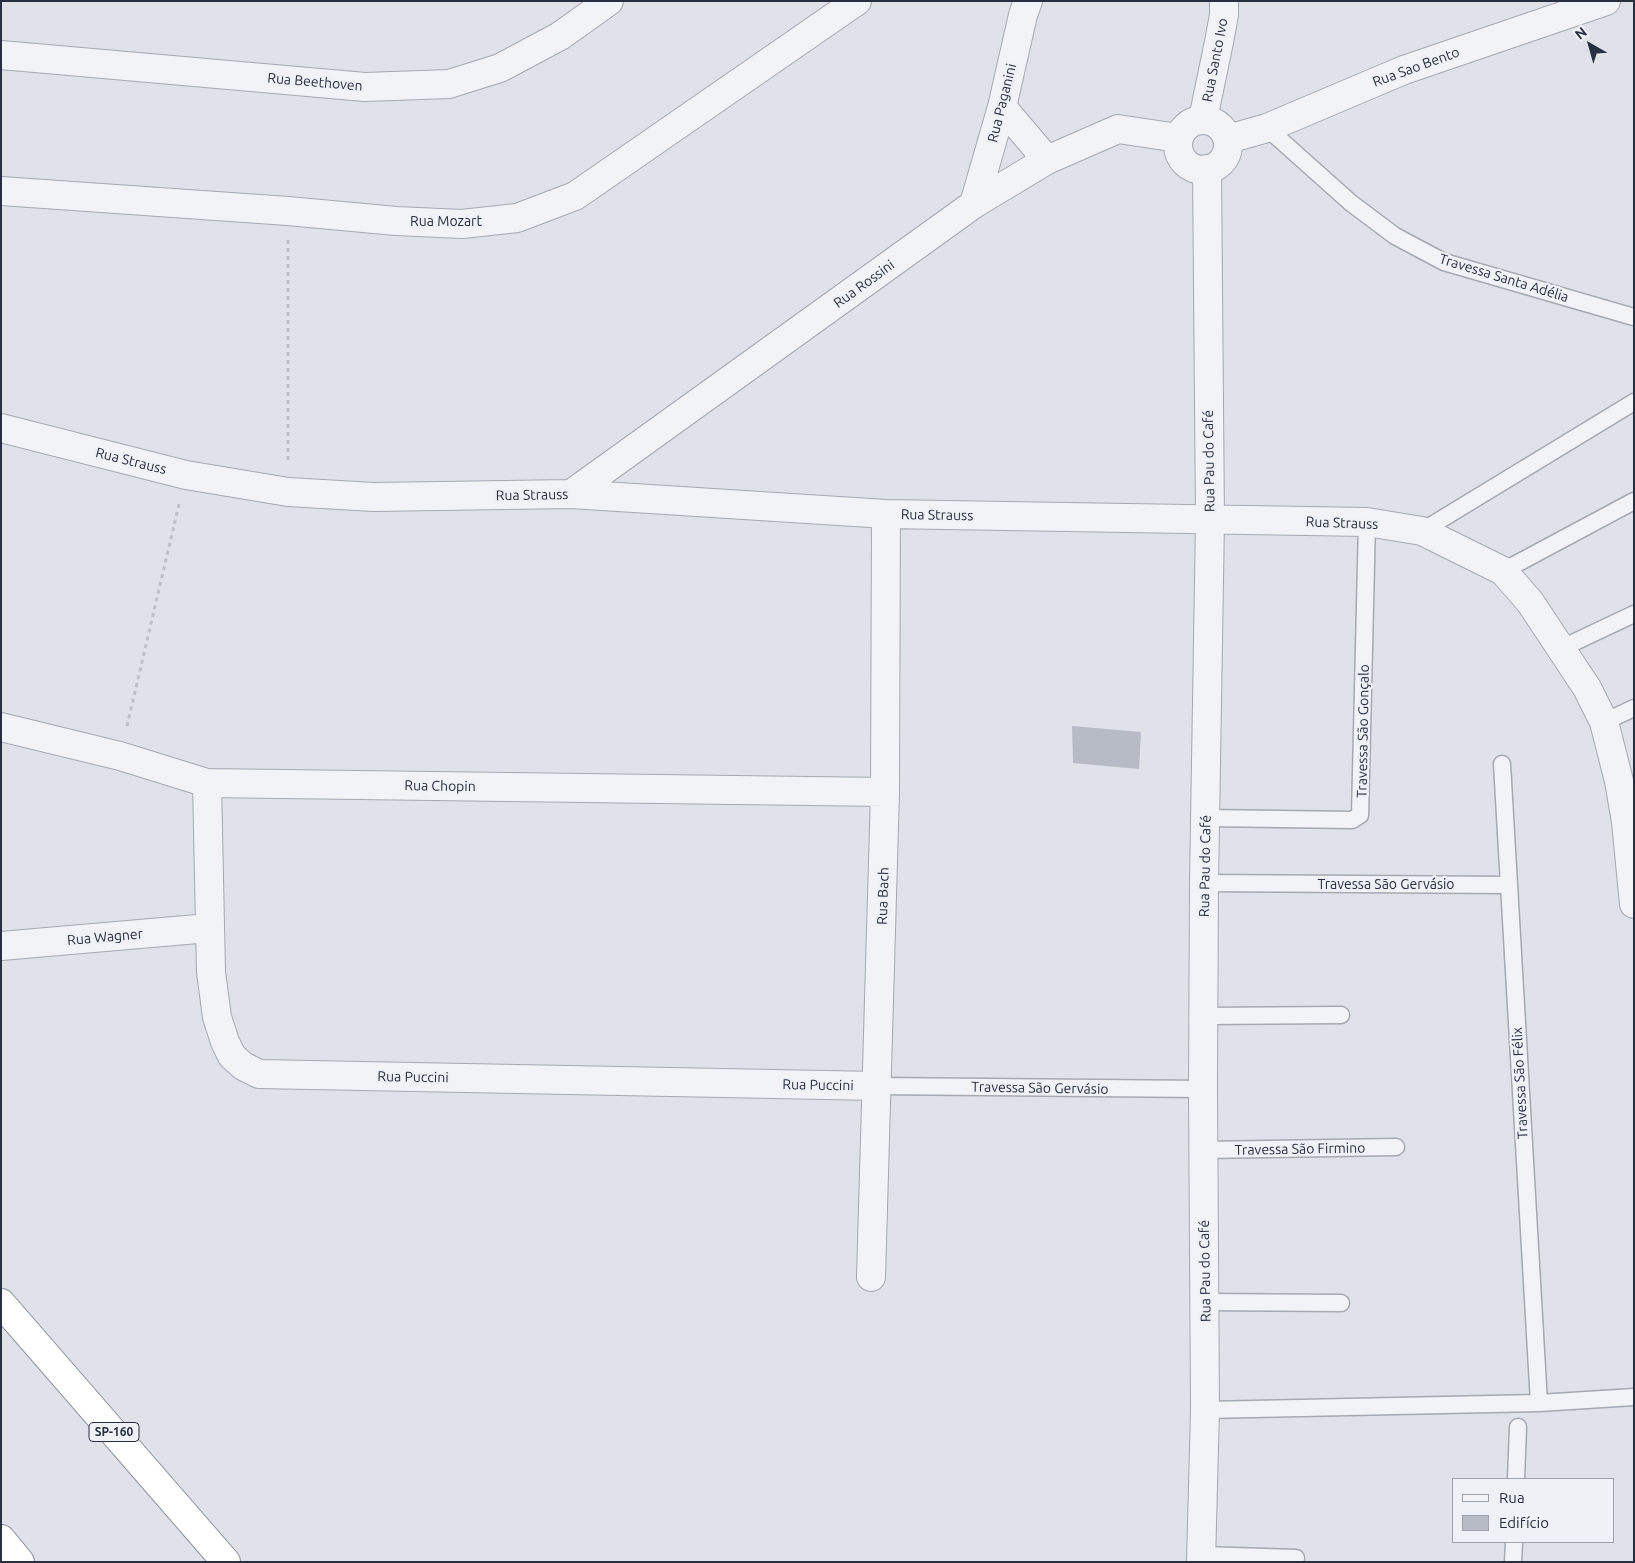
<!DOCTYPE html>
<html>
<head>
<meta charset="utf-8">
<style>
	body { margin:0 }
	#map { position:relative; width:1635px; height:1563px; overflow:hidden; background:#dfe2e8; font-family:Ubuntu,sans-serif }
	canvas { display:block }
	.frame { position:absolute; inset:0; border:2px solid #282f40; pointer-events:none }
	.legend { position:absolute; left:1452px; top:1478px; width:162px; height:65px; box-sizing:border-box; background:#eef1f6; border:1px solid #9fa3ad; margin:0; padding:6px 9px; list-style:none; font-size:15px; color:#282f40 }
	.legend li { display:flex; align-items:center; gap:10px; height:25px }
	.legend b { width:25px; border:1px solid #9fa3ad }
	.north { position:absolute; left:1565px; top:20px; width:50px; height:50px; -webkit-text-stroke:4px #eef1f6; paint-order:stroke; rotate:322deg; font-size:14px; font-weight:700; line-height:20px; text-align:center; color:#282f40 }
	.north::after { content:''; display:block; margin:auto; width:18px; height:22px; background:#282f40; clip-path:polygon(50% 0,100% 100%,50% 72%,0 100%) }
</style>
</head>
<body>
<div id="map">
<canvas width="1635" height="1563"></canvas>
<div class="frame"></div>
<ul class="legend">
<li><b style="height:6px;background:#f2f3f7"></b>Rua</li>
<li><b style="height:14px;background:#b6bbc5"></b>Edifício</li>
</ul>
<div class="north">N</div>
</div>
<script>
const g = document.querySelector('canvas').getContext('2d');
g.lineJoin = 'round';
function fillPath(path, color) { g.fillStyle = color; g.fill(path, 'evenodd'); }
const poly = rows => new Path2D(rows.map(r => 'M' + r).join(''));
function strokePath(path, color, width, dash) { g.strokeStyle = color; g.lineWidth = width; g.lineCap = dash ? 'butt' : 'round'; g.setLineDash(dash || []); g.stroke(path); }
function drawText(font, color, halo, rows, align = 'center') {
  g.font = font + ' Ubuntu,sans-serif'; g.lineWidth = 4.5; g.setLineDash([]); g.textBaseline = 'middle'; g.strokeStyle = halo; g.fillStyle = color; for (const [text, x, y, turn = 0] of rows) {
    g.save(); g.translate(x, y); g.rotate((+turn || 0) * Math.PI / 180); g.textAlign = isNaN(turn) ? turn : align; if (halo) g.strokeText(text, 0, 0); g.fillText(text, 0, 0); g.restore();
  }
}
fillPath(poly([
	[1072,726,1141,732,1139,769,1073,763]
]), '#b6bbc5');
const service = poly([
	[1267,128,1351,203,1395,236,1444,262,1634,317],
	[1422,531,1634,402],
	[1503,571,1634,501],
	[1562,648,1634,614],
	[1604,722,1634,708],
	[1502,764,1539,1403],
	[1206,818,1352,820,1360,815,1367,522],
	[1204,883,1509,885],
	[1203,1016,1341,1015],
	[877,1086,1203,1089],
	[1203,1150,1396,1147],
	[1205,1302,1341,1303],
	[1205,1410,1539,1403,1634,1397],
	[1516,1479,1518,1427],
	[1202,1555,1296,1558,1295,1562],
	[1513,1562,1514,1542]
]);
const minor = poly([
	[1,55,365,87,449,84,500,68,560,36,609,1],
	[1002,107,1047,160],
	[1203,119,1219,42,1224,15,1224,1],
	'1178 145a25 25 0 1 1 50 0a25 25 0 1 1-50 0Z',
	[1228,139,1267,128,1404,70,1606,1],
	[1,191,288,211,396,221,462,224,517,218,575,196,857,1],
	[974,204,1002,107,1023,15,1028,1],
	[1,428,186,475,288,492,374,497,571,494,886,514,1367,522,1422,531,1503,571,1530,602,1587,688,1604,722,1619,781,1626,822,1634,904],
	[571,494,974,204,1047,160,1118,129,1178,138],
	[1,727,120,756,207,783,885,792],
	[207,783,211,972,217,1017,225,1042,232,1056,243,1066,259,1074,877,1086],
	[1,946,209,928],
	[871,1277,885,792,886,514],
	[1201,1562,1205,1410,1203,1089,1204,883,1210,520,1207,169]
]);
const motorway = poly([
	[1,1303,226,1562],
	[1,1539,20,1562]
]);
strokePath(service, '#a4a9b2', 19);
strokePath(minor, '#a4a9b2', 30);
strokePath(motorway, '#868e9f', 30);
strokePath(poly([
	[288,240,288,461],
	[127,726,179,504]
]), '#bdc0c7', 3, [4, 4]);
strokePath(service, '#f2f3f7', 16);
strokePath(minor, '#f2f3f7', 28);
strokePath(motorway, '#fff', 28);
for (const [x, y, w] of [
	[114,1432,50]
]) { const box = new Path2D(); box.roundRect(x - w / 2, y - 9.5, w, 19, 4); g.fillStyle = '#eef1f6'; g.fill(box); strokePath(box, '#282f40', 1); }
drawText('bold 12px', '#282f40', null, [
	["SP-160",114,1432]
]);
drawText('14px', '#282f40', '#eef1f6', [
	["Rua Santo Ivo",1215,60,-79],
	["Rua Sao Bento",1416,67,-20],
	["Rua Beethoven",315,82,5],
	["Rua Paganini",1002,103,-76],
	["Rua Mozart",446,221],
	["Travessa Santa Adélia",1504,278,17],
	["Rua Rossini",864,284,-36],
	["Rua Strauss",131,461,14],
	["Rua Pau do Café",1209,461,-91],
	["Rua Strauss",532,495,-1],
	["Rua Strauss",937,515,1],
	["Rua Strauss",1342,523,2],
	["Travessa São Gonçalo",1363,731,-89],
	["Rua Chopin",440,786,1],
	["Rua Pau do Café",1205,866,-89],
	["Travessa São Gervásio",1386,884],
	["Rua Bach",883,896,-88],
	["Rua Wagner",105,937,-5],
	["Rua Puccini",413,1077,1],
	["Travessa São Félix",1520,1083,-93],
	["Rua Puccini",818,1085,1],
	["Travessa São Gervásio",1040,1088,1],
	["Travessa São Firmino",1300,1149,-1],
	["Rua Pau do Café",1205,1271,-91]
]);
</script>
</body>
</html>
